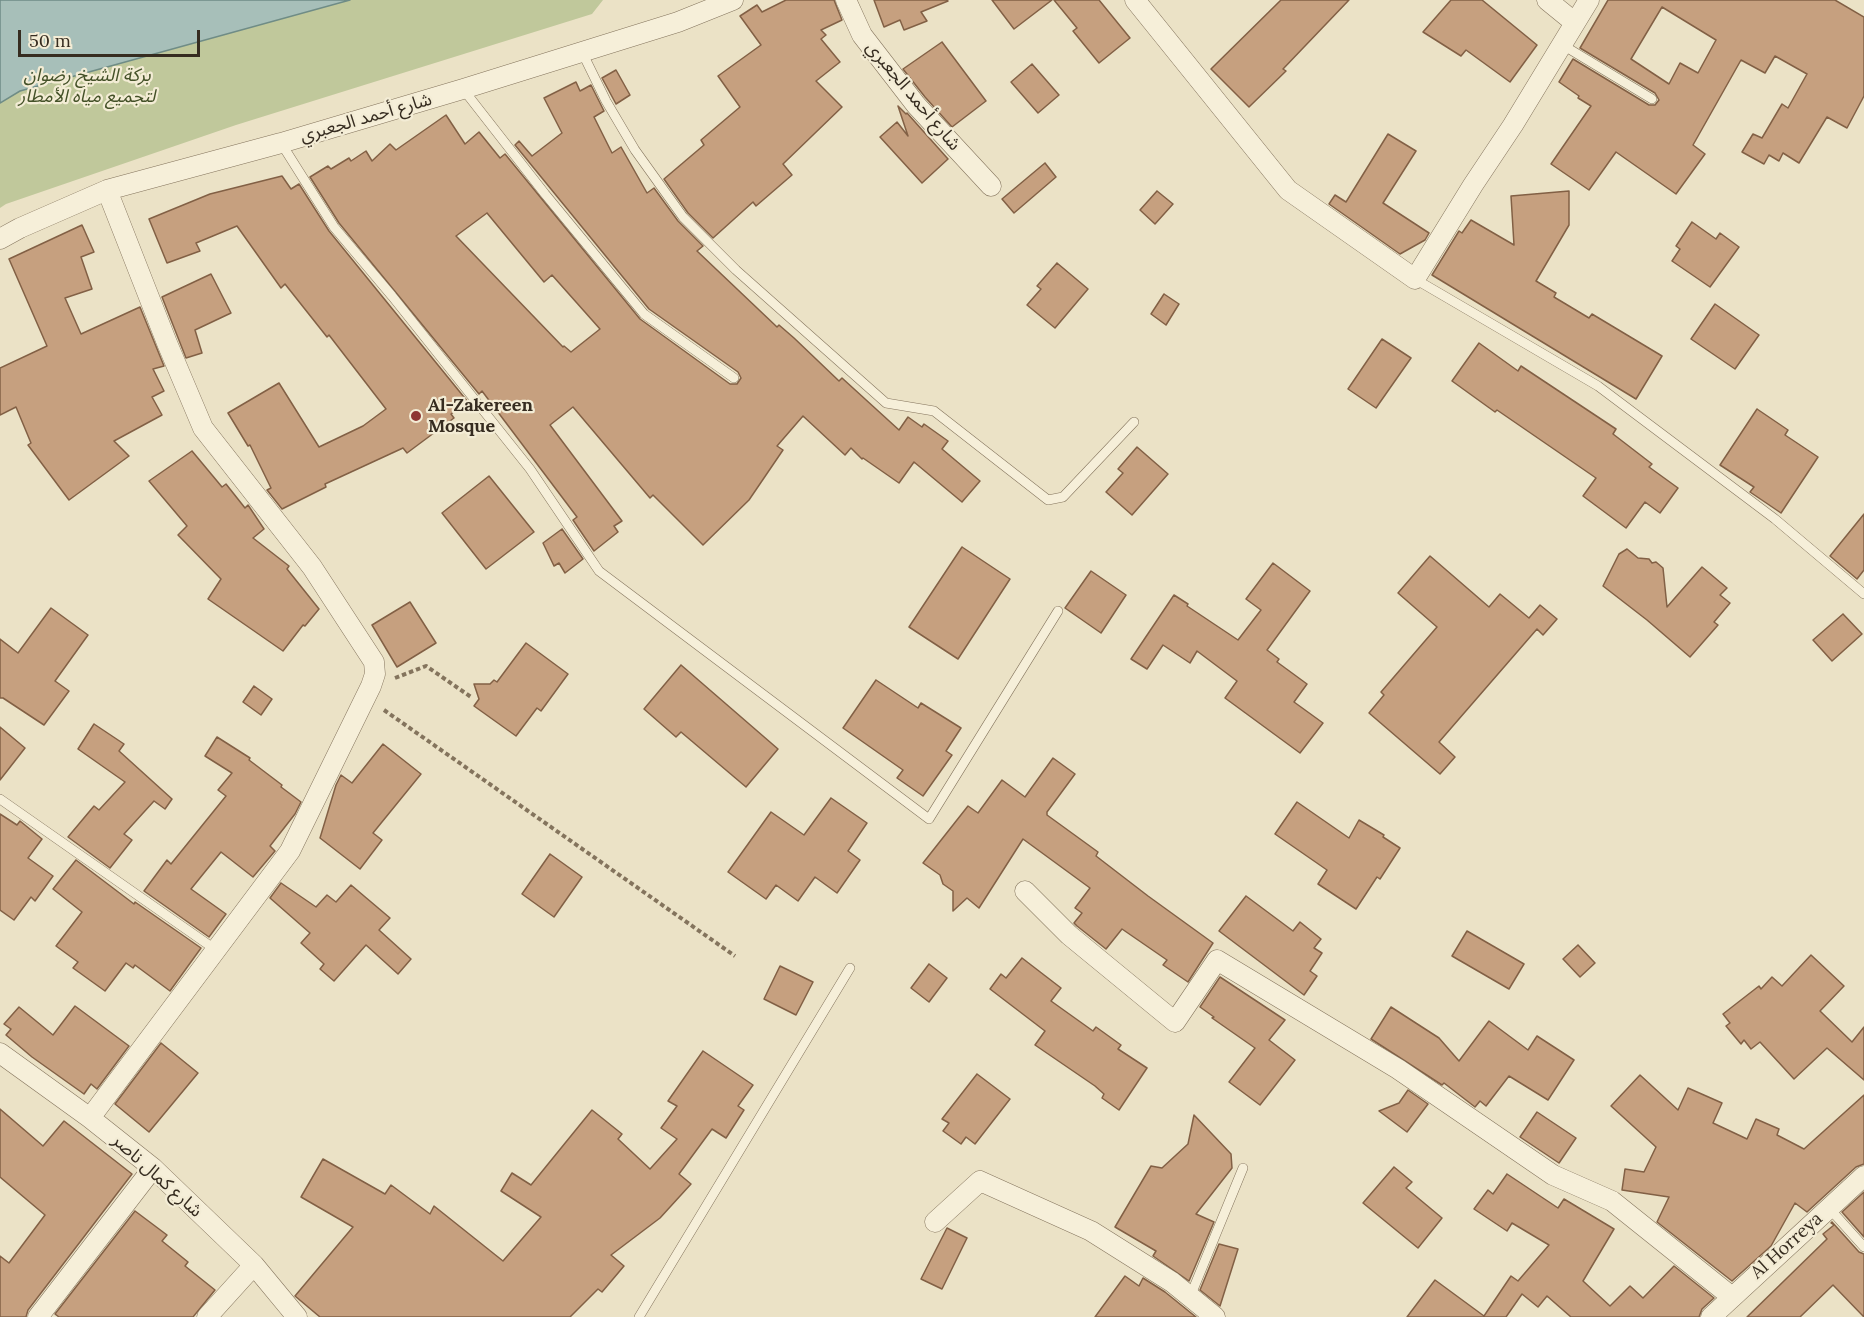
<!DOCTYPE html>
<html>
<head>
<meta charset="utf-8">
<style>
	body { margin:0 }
	#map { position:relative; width:1864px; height:1317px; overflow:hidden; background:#ebe2c6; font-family:Lora,serif }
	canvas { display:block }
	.scale { position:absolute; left:18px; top:30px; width:182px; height:27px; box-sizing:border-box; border:3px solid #362c20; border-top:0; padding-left:8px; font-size:18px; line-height:21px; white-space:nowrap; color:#362c20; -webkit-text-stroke:4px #f3ecd5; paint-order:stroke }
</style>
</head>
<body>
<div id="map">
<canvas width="1864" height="1317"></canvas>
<div class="scale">50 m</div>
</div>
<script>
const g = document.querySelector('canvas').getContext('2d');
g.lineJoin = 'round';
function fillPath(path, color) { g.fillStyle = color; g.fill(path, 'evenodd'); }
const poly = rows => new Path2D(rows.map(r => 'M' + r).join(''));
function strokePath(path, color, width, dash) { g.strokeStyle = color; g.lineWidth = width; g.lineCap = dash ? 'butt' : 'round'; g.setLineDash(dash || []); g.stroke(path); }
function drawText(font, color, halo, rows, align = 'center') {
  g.font = font + ' Lora,"Noto Sans Arabic",serif'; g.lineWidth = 4.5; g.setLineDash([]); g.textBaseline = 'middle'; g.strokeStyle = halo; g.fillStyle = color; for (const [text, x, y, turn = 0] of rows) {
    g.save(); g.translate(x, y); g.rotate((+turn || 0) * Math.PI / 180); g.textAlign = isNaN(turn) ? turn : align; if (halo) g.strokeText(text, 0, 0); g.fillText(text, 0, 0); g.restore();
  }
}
fillPath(poly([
	[0,0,603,0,592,14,236,125,6,204,0,208]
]), '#c0c89b');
const water = poly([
	[0,0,350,0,20,91,0,103,0,0]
]);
fillPath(water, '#a7bfb9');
strokePath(water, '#6f8c86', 1.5);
const building = poly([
	[786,0,834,0,842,20,821,30,826,35,821,39,840,62,816,81,842,107,783,164,792,175,756,206,753,202,713,238,688,213,664,179,704,145,701,140,740,107,718,76,761,45,740,16,757,5,762,12,786,0],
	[874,0,947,0,948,1,921,12,927,21,904,30,900,20,884,27,874,0],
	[992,0,1052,0,1014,29,992,0],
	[1054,0,1099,0,1130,38,1099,63,1073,31,1077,28,1054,0],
	[1281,0,1349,0,1283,69,1286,71,1249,107,1211,69,1281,0],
	[1451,0,1482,0,1537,45,1510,82,1466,50,1461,56,1423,32,1451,0],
	[1608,0,1835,0,1864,17,1864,96,1847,128,1827,117,1799,163,1783,153,1779,161,1769,155,1764,164,1742,152,1753,134,1762,138,1782,104,1788,108,1807,74,1775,56,1765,73,1741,60,1693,145,1705,154,1676,194,1616,152,1589,190,1551,164,1591,106,1578,98,1579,96,1559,82,1573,59,1649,105,1655,105,1659,100,1655,93,1580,48,1608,0],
	[1662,7,1716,40,1698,73,1680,63,1669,84,1631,59,1662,7],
	[942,42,986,101,952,127,925,97,903,69,942,42],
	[1032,64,1059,95,1038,113,1011,82,1032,64],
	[616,70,630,95,616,104,602,78,616,70],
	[576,82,580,91,591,85,604,111,594,117,612,153,621,147,647,193,654,188,678,221,703,246,697,251,777,327,779,325,794,338,839,381,842,378,899,430,908,417,922,427,924,424,948,441,942,449,980,481,962,502,914,462,899,483,863,458,862,459,851,448,845,455,803,416,777,446,783,450,749,500,703,545,653,495,650,498,573,407,550,425,622,521,614,526,618,532,594,551,573,520,577,517,482,391,479,394,339,223,310,177,328,166,331,169,349,158,351,161,366,151,372,161,390,144,396,150,446,115,465,144,479,132,500,158,505,154,640,319,730,384,737,384,741,378,738,372,649,309,515,145,519,141,532,156,562,133,544,98,576,82],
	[487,213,544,282,552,275,600,329,571,352,564,346,563,347,456,236,487,213],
	[898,106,906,114,907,113,948,159,922,183,880,137,897,122,908,136,898,106],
	[1388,134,1416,151,1383,203,1429,233,1425,240,1400,254,1329,204,1335,195,1346,202,1388,134],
	[1045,163,1056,177,1014,213,1002,199,1045,163],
	[282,176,291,189,299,184,329,231,468,402,451,414,454,418,407,453,403,448,325,484,326,487,282,509,267,490,271,488,250,445,248,446,228,413,279,383,319,447,363,426,386,409,329,335,327,337,285,284,281,288,237,226,196,243,200,251,167,263,149,219,210,194,282,176],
	[1157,191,1173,204,1155,224,1140,210,1157,191],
	[1569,191,1569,225,1536,281,1556,293,1554,297,1589,318,1592,314,1662,356,1636,399,1432,275,1459,231,1462,233,1471,220,1514,245,1511,196,1569,191],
	[1692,222,1716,239,1720,233,1739,247,1710,287,1672,261,1680,249,1676,246,1692,222],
	[82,225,94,252,81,257,92,289,65,298,81,334,140,307,164,366,153,369,164,391,152,397,162,415,114,441,129,456,69,500,28,445,31,443,16,407,0,415,0,368,47,346,9,259,82,225],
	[1057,263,1088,289,1055,328,1027,305,1041,289,1037,286,1057,263],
	[211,274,231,313,195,330,202,353,186,358,162,297,211,274],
	[1164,294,1179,304,1166,325,1151,314,1164,294],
	[1715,304,1759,335,1735,369,1691,339,1715,304],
	[1382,339,1411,358,1376,408,1348,389,1382,339],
	[1479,343,1518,371,1521,366,1616,429,1613,434,1652,464,1649,467,1678,488,1660,513,1645,502,1626,528,1583,496,1596,478,1497,410,1495,412,1452,381,1479,343],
	[1757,409,1788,430,1785,435,1818,457,1781,513,1750,492,1754,487,1720,465,1757,409],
	[1137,447,1168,474,1132,515,1106,492,1123,473,1118,469,1137,447],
	[192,451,222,487,226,484,245,508,248,505,264,529,253,538,289,566,287,569,319,609,305,626,303,625,283,651,208,599,221,579,178,535,187,526,149,481,192,451],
	[489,476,534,532,486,569,442,513,489,476],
	[1864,514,1864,570,1857,579,1830,556,1864,514],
	[562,529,583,559,565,573,559,563,554,566,543,543,562,529],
	[962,547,1010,579,958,659,909,627,962,547],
	[1627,549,1638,558,1649,559,1652,563,1656,562,1663,568,1667,607,1702,567,1727,588,1720,595,1730,603,1714,622,1718,625,1690,657,1647,620,1603,586,1619,554,1627,549],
	[1430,556,1489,607,1500,594,1529,618,1540,605,1557,619,1543,635,1537,629,1439,742,1455,757,1440,774,1369,713,1384,695,1381,692,1437,627,1398,593,1430,556],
	[1273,563,1310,591,1267,650,1279,659,1277,662,1307,684,1294,702,1323,723,1300,753,1225,698,1237,681,1197,651,1190,663,1163,645,1147,669,1131,659,1174,595,1188,604,1187,606,1238,640,1261,610,1246,599,1273,563],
	[1091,571,1126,595,1101,633,1065,608,1091,571],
	[410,602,436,643,397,667,372,625,410,602],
	[51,608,88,635,55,681,69,691,44,725,3,698,0,698,0,639,18,653,51,608],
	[1843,614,1862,634,1832,661,1813,640,1843,614],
	[526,643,568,674,541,711,537,708,516,736,474,706,479,699,474,684,490,684,494,680,497,682,526,643],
	[681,665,778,749,746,787,681,732,676,737,644,709,681,665],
	[876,680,918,708,921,703,961,728,946,751,952,755,923,796,897,778,903,770,843,728,876,680],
	[254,686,272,699,261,715,243,702,254,686],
	[94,724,124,744,119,751,172,799,165,809,154,801,124,834,132,840,110,868,68,837,94,806,99,810,125,782,78,749,94,724],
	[0,727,25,748,0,780,0,727],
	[217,737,250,758,249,760,282,785,281,787,301,802,295,814,270,846,275,851,253,877,221,852,191,889,226,914,209,937,144,891,167,860,171,864,226,796,218,790,232,773,205,756,217,737],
	[383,744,421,774,373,833,382,840,360,869,320,838,336,785,341,775,352,783,383,744],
	[1053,758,1075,774,1047,812,1047,815,1098,852,1096,856,1148,896,1213,943,1188,982,1163,965,1167,960,1122,929,1106,949,1077,926,1074,923,1082,913,1075,908,1090,888,1023,839,979,908,967,898,953,911,953,891,943,884,940,875,923,863,968,806,978,813,1002,780,1025,797,1053,758],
	[831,798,867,823,848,851,860,860,837,893,815,877,798,901,776,885,766,899,728,872,771,812,804,835,831,798],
	[1297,802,1349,838,1359,820,1384,835,1383,837,1400,848,1380,879,1377,877,1356,909,1318,884,1327,870,1275,834,1297,802],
	[0,814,17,825,20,821,42,839,28,858,53,876,35,901,31,897,14,920,0,910,0,814],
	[550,854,582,877,554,917,522,894,550,854],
	[76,860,134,904,135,902,201,948,170,991,135,965,133,968,126,963,105,991,73,968,78,962,56,946,82,912,53,889,76,860],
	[281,883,316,907,327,895,336,902,351,885,390,918,379,930,411,959,398,974,366,945,334,981,320,969,324,964,301,943,310,933,270,898,281,883],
	[1246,896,1293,931,1300,922,1321,939,1314,948,1322,953,1310,971,1317,976,1304,995,1219,931,1246,896],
	[1467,931,1524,964,1509,989,1452,956,1467,931],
	[1578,945,1595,963,1580,977,1563,959,1578,945],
	[1811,955,1844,986,1820,1011,1852,1042,1864,1027,1864,1080,1827,1048,1794,1079,1760,1042,1751,1049,1744,1040,1741,1044,1726,1026,1730,1023,1723,1014,1759,986,1761,989,1772,977,1782,986,1811,955],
	[1022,958,1061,988,1051,1001,1093,1031,1096,1027,1121,1045,1118,1049,1147,1068,1119,1110,1102,1098,1104,1094,1095,1086,1035,1045,1045,1031,990,989,1001,974,1006,978,1022,958],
	[929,964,947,978,929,1002,911,988,929,964],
	[780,966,813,982,796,1015,764,999,780,966],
	[1220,977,1285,1020,1269,1040,1295,1060,1260,1105,1229,1082,1255,1048,1212,1018,1214,1017,1200,1007,1220,977],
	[75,1006,129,1046,97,1089,91,1084,84,1094,32,1057,6,1035,11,1029,4,1024,19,1007,53,1035,75,1006],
	[1391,1007,1439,1038,1459,1061,1489,1021,1528,1050,1537,1036,1574,1060,1548,1100,1509,1076,1486,1106,1480,1101,1475,1107,1444,1083,1442,1085,1371,1039,1391,1007],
	[161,1043,198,1073,149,1132,115,1104,161,1043],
	[703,1051,753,1085,738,1106,744,1110,726,1138,712,1129,679,1174,691,1184,660,1218,611,1255,624,1266,602,1292,598,1289,570,1317,320,1317,295,1296,353,1227,301,1197,323,1159,385,1194,391,1185,430,1214,434,1206,503,1261,541,1217,501,1191,512,1173,531,1185,592,1110,622,1134,618,1139,650,1169,677,1139,661,1128,677,1106,668,1101,703,1051],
	[977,1074,1010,1099,975,1144,966,1137,961,1144,943,1131,949,1123,942,1119,977,1074],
	[1640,1075,1678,1110,1688,1088,1722,1103,1713,1123,1747,1139,1756,1119,1779,1129,1777,1135,1804,1149,1864,1095,1864,1164,1856,1167,1807,1212,1795,1203,1771,1246,1732,1281,1657,1222,1669,1197,1622,1190,1625,1169,1644,1172,1656,1147,1611,1106,1640,1075],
	[1408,1090,1428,1104,1407,1132,1379,1111,1399,1103,1408,1090],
	[0,1109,43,1146,64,1121,132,1174,28,1310,26,1317,0,1317,0,1256,9,1263,45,1215,0,1177,0,1109],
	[1537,1112,1576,1138,1559,1163,1520,1137,1537,1112],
	[1194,1115,1231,1154,1232,1168,1196,1214,1214,1222,1189,1281,1153,1256,1156,1251,1115,1227,1151,1166,1162,1168,1188,1144,1194,1115],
	[1394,1167,1412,1182,1406,1188,1442,1218,1418,1248,1363,1203,1394,1167],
	[1507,1174,1558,1208,1564,1199,1614,1229,1583,1281,1610,1306,1630,1286,1643,1298,1674,1266,1714,1298,1702,1309,1699,1317,1571,1317,1547,1296,1538,1307,1522,1294,1506,1317,1407,1317,1435,1280,1484,1316,1511,1276,1518,1281,1549,1245,1512,1223,1507,1231,1474,1209,1488,1190,1493,1194,1507,1174],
	[1864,1192,1864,1237,1842,1212,1864,1192],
	[135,1211,167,1235,162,1241,188,1262,185,1266,215,1290,193,1317,59,1317,55,1314,135,1211],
	[1832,1222,1859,1252,1864,1254,1864,1317,1833,1285,1800,1317,1747,1317,1827,1239,1823,1234,1834,1225,1831,1223,1832,1222],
	[947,1228,967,1238,942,1289,921,1279,947,1228],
	[1219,1244,1238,1249,1220,1306,1200,1290,1219,1244],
	[1125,1276,1139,1286,1143,1278,1165,1292,1196,1317,1095,1317,1125,1276]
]);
fillPath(building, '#c6a07f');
strokePath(building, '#826045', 1.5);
const service = poly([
	[1561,44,1652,99],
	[582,52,606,101,635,150,683,217,736,270,886,403,934,411,1048,500,1063,497,1134,422],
	[463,89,545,194,644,314,734,378],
	[281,143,334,227,392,296,530,469,599,571,929,819,1058,611],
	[1415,279,1598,386,1775,519,1864,594],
	[0,799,216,950],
	[1829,1208,1864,1247],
	[1190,1297,1243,1168],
	[639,1317,850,968]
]);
const minor = poly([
	[846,0,862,35,916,105,991,186],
	[1135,0,1288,190,1415,279,1473,185,1513,125,1589,0],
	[1547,0,1574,22],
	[0,239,20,228,107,190,281,143,463,89,678,22,733,0],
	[1025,891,1069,935,1175,1022,1217,960,1398,1069,1553,1175,1612,1201,1732,1297],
	[0,1053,90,1118,153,1168,254,1265,297,1317],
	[90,1118,290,851,371,686,375,674,374,662,312,567,203,428,167,343,107,190],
	[935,1222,980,1181,1091,1231,1172,1282,1215,1317],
	[38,1317,153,1168],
	[207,1317,254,1265],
	[1711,1317,1864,1176]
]);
strokePath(service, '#84745d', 10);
strokePath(minor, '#84745d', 21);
strokePath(poly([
	[395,678,426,666,471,697],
	[384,710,735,956]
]), '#84745d', 4, [4.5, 3]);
strokePath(service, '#f6efd9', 9);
strokePath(minor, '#f6efd9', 20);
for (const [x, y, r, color] of [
	[416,416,6,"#8e3632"]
]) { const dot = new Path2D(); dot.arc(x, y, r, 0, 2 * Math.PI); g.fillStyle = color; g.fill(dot); strokePath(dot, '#f3ecd5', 2); }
drawText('italic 18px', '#445128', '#f3ecd5', [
	["بركة الشيخ رضوان",87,76],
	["لتجميع مياه الأمطار",87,97]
]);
drawText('18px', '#362c20', '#f3ecd5', [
	["شارع أحمد الجعبري",913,96,50],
	["شارع أحمد الجعبري",366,118,-16],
	["شارع كمال ناصر",157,1176,42],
	["Al Horreya",1787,1246,-42]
]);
drawText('bold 18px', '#362c20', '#f3ecd5', [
	["Al-Zakereen",428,406],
	["Mosque",428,427]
], 'left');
</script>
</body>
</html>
